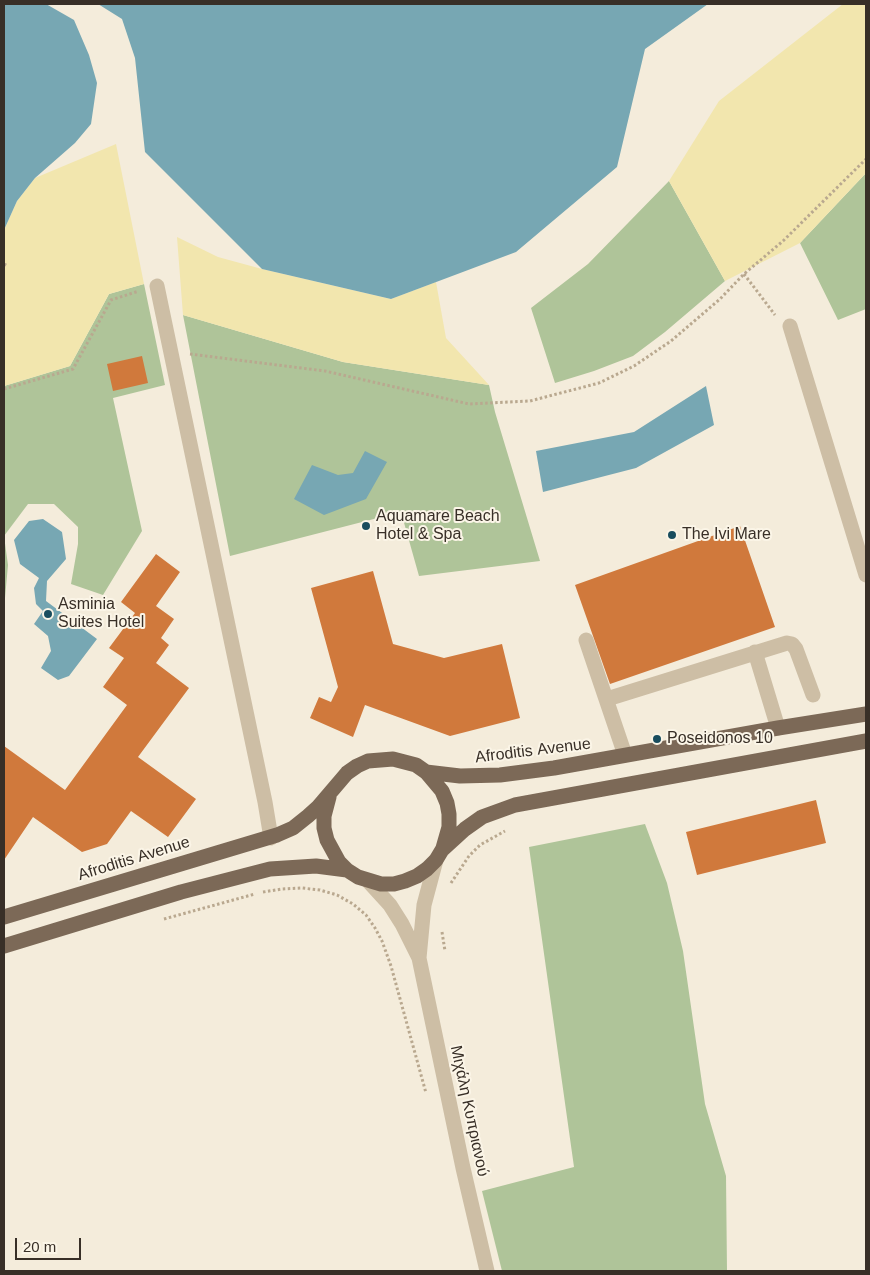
<!DOCTYPE html>
<html>
<head>
<meta charset="utf-8">
<style>
	body { margin:0 }
	#map { position:relative; width:870px; height:1275px; overflow:hidden; background:#f4ecdb; font-family:Helvetica,sans-serif }
	canvas { display:block }
	.frame { position:absolute; inset:0; border:5px solid #382f27; pointer-events:none }
	.scale { position:absolute; left:15px; top:1238px; width:66px; height:22px; box-sizing:border-box; border:2px solid #382f27; border-top:0; padding-left:6px; font-size:15px; line-height:18px; white-space:nowrap; color:#382f27; -webkit-text-stroke:4px #fbf5e7; paint-order:stroke }
</style>
</head>
<body>
<div id="map">
<canvas width="870" height="1275"></canvas>
<div class="frame"></div>
<div class="scale">20 m</div>
</div>
<script>
const g = document.querySelector('canvas').getContext('2d');
g.lineJoin = 'round';
function fillPath(path, color) { g.fillStyle = color; g.fill(path, 'evenodd'); }
const poly = rows => new Path2D(rows.map(r => 'M' + r).join(''));
function strokePath(path, color, width, dash) { g.strokeStyle = color; g.lineWidth = width; g.lineCap = dash ? 'butt' : 'round'; g.setLineDash(dash || []); g.stroke(path); }
function drawText(font, color, halo, rows, align = 'center') {
  g.font = font + ' Helvetica,sans-serif'; g.lineWidth = 4; g.setLineDash([]); g.textBaseline = 'middle'; g.strokeStyle = halo; g.fillStyle = color; for (const [text, x, y, turn = 0] of rows) {
    g.save(); g.translate(x, y); g.rotate((+turn || 0) * Math.PI / 180); g.textAlign = isNaN(turn) ? turn : align; if (halo) g.strokeText(text, 0, 0); g.fillText(text, 0, 0); g.restore();
  }
}
fillPath(poly([
	[866,173,866,309,838,320,800,243],
	[669,181,725,281,665,332,633,356,594,371,555,383,531,308,588,264],
	[144,284,165,385,113,398,142,531,103,595,71,584,78,544,78,527,54,504,28,504,4,536,8,565,4,609,4,386,70,366,109,294],
	[183,315,343,362,489,385,495,412,540,561,419,576,401,512,230,556],
	[645,824,667,883,683,951,705,1104,726,1176,727,1271,502,1271,482,1191,574,1167,529,847]
]), '#afc499');
fillPath(poly([
	[843,4,866,4,866,173,800,243,725,281,669,181,719,101],
	[116,144,144,284,109,294,70,366,4,386,4,230,17,201,35,178],
	[177,237,218,257,262,269,391,299,436,282,446,338,489,385,343,362,183,315]
]), '#f2e6ae');
fillPath(poly([
	[4,4,46,4,74,20,89,55,97,83,91,124,75,143,35,178,17,201,4,230],
	[98,4,708,4,645,49,617,167,516,252,391,299,262,269,145,152,135,58,122,19],
	[706,386,714,425,636,468,543,492,536,451,634,432],
	[365,451,387,462,366,499,324,515,294,499,312,465,338,475,353,473],
	[43,519,62,532,66,559,47,581,46,601,97,639,69,676,58,680,41,668,51,651,48,636,34,624,43,611,36,604,34,588,39,578,20,564,14,540,29,521]
]), '#77a7b3');
fillPath(poly([
	[142,356,148,383,113,391,107,364],
	[740,526,775,627,610,684,575,585],
	[156,554,180,572,156,606,174,619,161,638,169,645,156,663,189,688,138,757,196,799,168,837,131,811,107,844,82,852,33,817,4,860,4,746,65,790,127,705,103,687,124,658,109,648,135,613,121,602],
	[373,571,393,644,444,658,502,644,520,718,450,736,365,705,353,737,310,718,319,697,331,702,338,687,311,588],
	[816,800,826,843,697,875,686,832]
]), '#d0793c');
strokePath(poly([
	[4,264,8,266],
	[744,274,775,315],
	[190,354,325,371,469,404,530,401,599,383,634,366,671,341,720,299,744,274,783,241,866,159],
	[4,389,73,369,111,300,139,291],
	[451,883,469,856,480,845,505,831],
	[263,892,282,889,302,888,320,890,337,895,353,904,366,915,375,928,382,941,391,966,426,1093],
	[164,919,255,894],
	[442,932,445,951]
]), '#b9a88f', 3, [2.5, 2.5]);
strokePath(poly([
	[157,286,265,802,271,838],
	[790,326,866,575],
	[586,640,625,755],
	[755,652,778,728],
	[607,699,787,643,792,644,796,649,813,695],
	[369,882,390,905,402,924,419,958,463,1168,487,1271],
	[419,958,424,905,436,860]
]), '#cdbea5', 15);
strokePath(poly([
	[426,772,442,791,447,803,449,814,449,827,443,848],
	[329,797,324,816,324,828,327,840,339,862,347,870],
	[4,917,277,835,293,828,308,816,318,807,347,773,357,766,368,761,393,759,416,765,426,772,460,776,500,775,554,768,778,728,866,714],
	[4,946,181,892,270,869,316,866,347,870,358,877,381,884,394,884,405,881,417,876,427,869,436,860,442,850,465,829,482,817,515,805,866,741]
]), '#7c6957', 15);
for (const [x, y, r, color] of [
	[366,526,5,"#194d5e"],
	[672,535,5,"#194d5e"],
	[48,614,5,"#194d5e"],
	[657,739,5,"#194d5e"]
]) { const dot = new Path2D(); dot.arc(x, y, r, 0, 2 * Math.PI); g.fillStyle = color; g.fill(dot); strokePath(dot, '#fbf5e7', 2); }
drawText('16px', '#382f27', '#fbf5e7', [
	["Aquamare Beach",376,517],
	["Hotel & Spa",376,535],
	["The Ivi Mare",682,535],
	["Asminia",58,605],
	["Suites Hotel",58,623],
	["Poseidonos 10",667,739]
], 'left');
drawText('16px', '#382f27', '#fbf5e7', [
	["Afroditis Avenue",533,751,-7],
	["Afroditis Avenue",134,859,-17],
	["Μιχάλη Κυπριανού",469,1111,78]
]);
</script>
</body>
</html>
